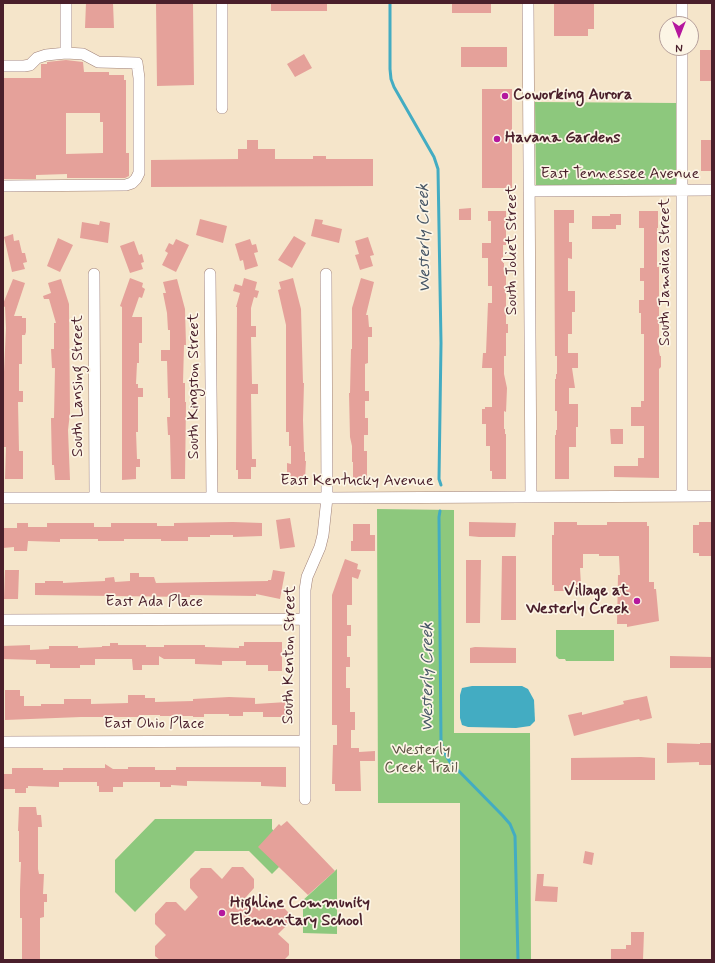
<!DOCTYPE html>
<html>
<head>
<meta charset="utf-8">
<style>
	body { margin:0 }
	#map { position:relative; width:715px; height:963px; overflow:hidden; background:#f5e5ca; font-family:Mynerve,sans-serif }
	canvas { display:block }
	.frame { position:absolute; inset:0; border:4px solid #4a1f2b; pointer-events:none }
	.north { position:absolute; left:659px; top:16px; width:40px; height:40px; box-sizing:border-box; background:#fcf5e5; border:1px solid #b59f9b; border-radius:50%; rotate:180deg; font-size:11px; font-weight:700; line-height:16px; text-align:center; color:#4a1f2b }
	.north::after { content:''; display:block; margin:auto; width:14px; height:18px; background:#b5179e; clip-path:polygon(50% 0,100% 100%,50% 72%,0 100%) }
</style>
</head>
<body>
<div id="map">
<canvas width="715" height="963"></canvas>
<div class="frame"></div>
<div class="north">N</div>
</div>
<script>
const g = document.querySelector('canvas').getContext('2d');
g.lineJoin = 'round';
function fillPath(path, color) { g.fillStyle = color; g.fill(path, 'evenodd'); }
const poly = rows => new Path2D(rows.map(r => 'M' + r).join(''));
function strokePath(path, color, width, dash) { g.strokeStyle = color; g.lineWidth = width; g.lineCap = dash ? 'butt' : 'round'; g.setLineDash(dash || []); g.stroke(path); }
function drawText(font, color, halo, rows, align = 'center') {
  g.font = font + ' Mynerve,sans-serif'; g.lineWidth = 3.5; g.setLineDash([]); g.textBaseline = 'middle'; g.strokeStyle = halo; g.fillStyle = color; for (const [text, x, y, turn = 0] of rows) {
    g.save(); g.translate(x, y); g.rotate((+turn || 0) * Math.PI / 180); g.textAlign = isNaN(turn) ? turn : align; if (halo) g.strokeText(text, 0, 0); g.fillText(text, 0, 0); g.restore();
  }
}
fillPath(poly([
	[535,102,677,103,677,186,536,187],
	[377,509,454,510,454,733,530,733,531,960,460,960,460,803,378,803],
	[556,630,614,630,614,661,566,661,565,659,559,659,556,656],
	[155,819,272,819,272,829,294,852,272,874,249,851,195,851,135,912,115,892,115,860],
	[337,869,337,934,303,933,303,906,301,902]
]), '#8dc87d');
fillPath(poly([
	[522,686,528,689,534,700,535,721,530,726,516,728,468,727,462,725,460,718,460,695,462,688,472,686]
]), '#43acc2');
strokePath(poly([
	[390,3,390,69,391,79,394,87,434,157,438,169,441,343,439,479,441,485],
	[440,511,439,517,441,742,444,752,450,762,503,816,510,824,515,836,518,960]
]), '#43acc2', 3);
fillPath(poly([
	[86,3,113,3,114,28,85,28],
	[156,3,193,3,194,85,157,86],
	[271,3,327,3,327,11,271,11],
	[452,3,491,3,491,13,452,13],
	[554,3,594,3,594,29,588,29,588,36,554,36],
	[461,47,507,47,507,67,461,67],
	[700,50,712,50,712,81,700,81],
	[304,54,312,68,295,77,287,64],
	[66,60,83,62,84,72,109,72,109,75,124,75,124,80,126,80,126,153,129,153,129,176,125,178,67,178,67,174,36,175,36,179,3,179,3,78,41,78,41,64,47,64,47,62],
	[66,113,100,113,100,122,103,122,103,153,66,154],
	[482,89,512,89,512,188,482,188],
	[247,140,258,140,258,149,275,149,275,159,313,159,313,156,326,156,326,159,373,159,373,186,151,187,151,160,238,159,238,149,247,149],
	[701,140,712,140,712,171,701,171],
	[471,208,471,220,459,220,459,209],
	[554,210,574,210,574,223,569,223,569,242,572,242,572,259,568,258,568,291,575,291,575,312,572,312,572,334,568,334,568,353,578,353,578,368,572,368,575,388,569,388,569,404,578,404,578,427,576,427,576,447,569,447,569,479,555,479,555,435,556,435,556,430,557,430,557,411,555,411,555,379,556,379,556,374,557,374,557,356,555,356],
	[488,211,506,211,506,245,503,245,503,263,504,263,504,268,506,268,506,324,508,324,508,333,506,333,506,356,504,356,504,374,507,388,506,412,504,411,504,429,505,429,505,434,506,434,506,479,492,479,492,471,490,471,490,446,486,446,486,424,482,424,482,409,485,409,485,407,492,407,492,368,482,368,483,353,486,353,488,303,492,303,492,286,488,286,488,258,482,258,482,243,491,243,491,221,488,221],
	[639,211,658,211,658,228,657,228,657,267,659,267,659,351,660,356,661,356,661,367,659,369,659,478,614,477,614,466,638,466,638,458,644,458,644,426,631,426,631,407,641,407,641,401,644,401,644,334,641,334,641,313,639,313,639,300,644,300,644,281,640,281,640,268,644,268,644,228,639,228],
	[610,214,621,214,621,225,616,225,616,229,592,229,592,216,610,216],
	[200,219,227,226,223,243,196,235],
	[315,219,323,220,322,224,342,229,339,243,311,236],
	[100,221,110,223,108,243,80,238,82,222,99,225],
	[13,234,14,241,19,240,22,253,25,253,27,262,23,263,25,269,12,272,4,237],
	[294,236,306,243,292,268,278,260],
	[368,237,374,255,370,256,373,266,360,270,355,255,359,254,355,241],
	[58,238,73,245,60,272,47,266],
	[176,239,189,245,176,272,162,265,168,253,165,251,169,243,173,245],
	[250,239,252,245,256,244,258,252,254,253,258,266,245,270,243,260,240,261,235,244],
	[134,241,139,255,142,254,144,262,141,263,143,269,130,273,120,246],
	[130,278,143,283,142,287,145,289,142,298,139,297,132,317,142,317,142,343,139,343,139,363,137,363,136,384,138,384,138,388,143,388,143,397,138,397,138,432,136,432,137,459,140,459,140,467,136,467,136,479,122,480,122,307,120,306],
	[244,278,257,282,255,290,259,291,257,298,254,297,251,308,251,326,256,326,256,337,251,337,252,384,258,384,258,394,251,394,252,459,256,459,256,467,251,467,251,479,238,479,238,470,236,470,237,307,236,307,240,293,233,291,235,284,242,286],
	[293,278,301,309,303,383,304,383,303,420,304,452,305,452,305,461,306,461,305,479,291,479,291,476,287,476,287,463,291,464,291,446,289,446,289,432,286,432,286,325,278,290,281,289,279,282],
	[361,278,374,282,366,315,368,315,369,327,372,327,372,337,368,337,368,363,365,364,365,391,369,391,369,401,365,401,365,418,368,418,368,435,364,435,364,451,367,451,367,479,353,479,353,462,352,462,352,446,350,437,349,393,350,393,351,349,352,349,352,308],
	[13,279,25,283,14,316,22,316,22,318,26,318,26,332,25,335,22,335,22,364,19,364,19,391,23,391,23,402,18,402,19,451,23,451,23,479,5,479,6,447,4,447,3,394,6,328,5,307,3,306,3,304],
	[61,279,69,304,70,413,68,430,70,480,55,480,54,465,52,465,51,420,51,418,54,418,55,368,52,368,51,349,54,349,54,323,56,323,49,299,44,299,43,296,51,293,48,283],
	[177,279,185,309,186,345,184,345,183,383,185,383,185,402,186,402,185,479,171,479,170,435,168,435,167,417,170,417,170,398,168,398,167,361,161,361,161,350,170,350,170,330,168,330,167,313,163,293,166,293,163,282],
	[610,429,623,429,623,444,611,444],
	[290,518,295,547,280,549,276,520],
	[233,522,262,523,262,536,233,537,233,535,210,535,210,537,188,537,188,541,161,541,161,539,124,539,124,541,98,541,98,539,60,539,60,542,28,541,27,551,14,551,14,547,3,548,3,528,17,528,17,523,28,523,28,527,47,527,47,523,94,523,94,527,111,527,111,523,157,523,157,526,174,526,174,523],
	[469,522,516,523,515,537,479,537,469,536],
	[554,522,577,522,577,525,607,525,607,522,647,522,647,526,649,526,649,582,654,582,654,589,656,589,659,621,627,627,627,624,617,624,618,575,620,575,619,556,599,556,599,554,583,554,583,568,580,568,581,585,569,585,569,591,554,591,554,585,552,585,552,535,554,535],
	[699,522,712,522,712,556,699,556,699,553,693,553,693,525,699,525],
	[353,524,370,524,370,535,375,535,375,551,351,551,351,541,353,541],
	[502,556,516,556,516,620,501,620],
	[345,559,358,564,357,569,361,570,358,579,352,577,352,605,347,605,347,625,351,625,351,636,347,636,347,657,350,657,350,667,346,667,346,688,350,688,350,712,355,712,355,730,351,730,351,748,359,748,359,752,375,751,375,761,360,761,361,791,335,791,335,784,332,784,333,745,337,745,337,725,332,725,332,595],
	[466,560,481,560,480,623,466,623],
	[5,570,19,570,18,599,4,599],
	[273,570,285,572,280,599,256,594,256,596,190,595,190,597,35,595,35,583,45,583,45,581,63,581,63,583,82,582,105,581,105,578,114,577,115,582,130,581,130,573,139,573,139,577,154,577,156,583,268,581,268,580,271,580],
	[244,642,282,642,282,671,268,671,268,665,246,665,246,661,222,661,222,665,195,664,195,659,164,659,159,656,159,665,142,665,142,670,133,670,132,659,95,659,95,665,80,665,80,668,50,668,50,664,36,664,36,660,3,659,3,646,30,645,30,650,49,649,49,646,78,646,78,648,102,647,102,646,110,646,110,643,118,643,118,645,146,645,146,647,164,647,164,645,205,645,205,647,239,648,239,646,244,646],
	[475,647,516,648,516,663,470,663,470,648],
	[670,656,712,657,712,668,670,668],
	[5,690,20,690,20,696,24,696,24,706,41,706,41,704,64,704,64,699,91,699,91,704,128,703,128,695,145,695,145,698,155,698,155,702,193,701,193,699,229,697,255,698,255,704,287,702,287,717,263,717,263,712,243,712,243,716,229,716,229,714,204,714,204,717,193,717,193,716,160,716,160,715,139,715,139,717,81,717,5,720],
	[647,696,652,718,640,721,639,719,574,736,568,715,582,712,582,715,624,704,623,701],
	[667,743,700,744,700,743,712,743,712,765,699,765,699,762,667,763],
	[641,757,655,758,655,780,571,780,571,758],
	[105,764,113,769,128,769,128,767,155,767,155,770,176,770,176,767,286,767,286,787,261,786,261,782,187,781,187,786,171,785,171,787,160,787,160,782,123,782,123,787,113,787,113,792,99,792,99,786,97,786,97,782,59,782,59,787,28,786,28,788,26,788,26,793,15,793,15,789,3,789,3,774,12,774,12,768,43,768,43,770,63,770,63,768,105,768],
	[19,807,36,807,37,815,41,815,42,827,38,827,38,869,39,874,44,874,43,894,47,894,47,902,44,902,44,917,40,918,40,960,22,960,22,918,20,918,20,890,21,862,19,862,19,831,18,831],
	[287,821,335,871,308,895,258,847,279,824,281,826],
	[585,851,594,853,592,865,583,863],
	[232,867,243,867,254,879,254,888,246,897,259,911,268,902,278,902,289,913,289,923,278,934,289,944,289,955,284,960,160,960,155,956,155,946,166,935,155,924,155,914,166,902,176,902,185,911,198,897,190,888,190,879,201,868,211,868,222,879],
	[537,874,544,874,543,886,558,887,557,902,535,901],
	[631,932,644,932,643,960,611,960,611,949,626,949,626,945,631,945]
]), '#e5a19a');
const street = poly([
	[66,3,66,53],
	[528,3,531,497],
	[682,3,682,24],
	[3,66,24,66,30,65,37,58,46,55,66,53,83,54,98,62,137,63,139,78,139,173,136,179,132,183,126,185,3,186],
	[222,108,222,3],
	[529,191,712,190],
	[94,274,95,497],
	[210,274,212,498],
	[682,496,682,48],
	[3,498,327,498,712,496],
	[3,620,304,619],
	[3,742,305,741],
	[305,799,305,590,307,577,320,547,323,535,327,498,326,274]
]);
strokePath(street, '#a0827a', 12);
strokePath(street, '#fff', 11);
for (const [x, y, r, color] of [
	[505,96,4,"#b5179e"],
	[497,139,4,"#b5179e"],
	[637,601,4,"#b5179e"],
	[222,913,4,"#b5179e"]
]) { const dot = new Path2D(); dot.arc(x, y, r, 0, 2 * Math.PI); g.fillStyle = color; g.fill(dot); strokePath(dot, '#fcf5e5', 1.5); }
drawText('bold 16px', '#4a1f2b', '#fcf5e5', [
	["Coworking Aurora",513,96],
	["Havana Gardens",505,139],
	["Village at",629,592,"right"],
	["Westerly Creek",629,610,"right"],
	["Highline Community",230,904],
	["Elementary School",230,922]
], 'left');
drawText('16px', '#4a1f2b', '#fcf5e5', [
	["East Tennessee Avenue",620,175],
	["South Joliet Street",513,250,-90],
	["South Jamaica Street",666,272,-90],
	["South Lansing Street",79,386,-90],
	["South Kingston Street",195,386,-90],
	["East Kentucky Avenue",357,482],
	["East Ada Place",154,603],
	["South Kenton Street",290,655,-89],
	["East Ohio Place",154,725]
]);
drawText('16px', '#5e5244', '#fcf5e5', [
	["Westerly",421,751],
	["Creek Trail",421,769]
]);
drawText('italic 17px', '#475767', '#fcf5e5', [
	["Westerly Creek",425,238,-91],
	["Westerly Creek",428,677,-90]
]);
</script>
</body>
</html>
